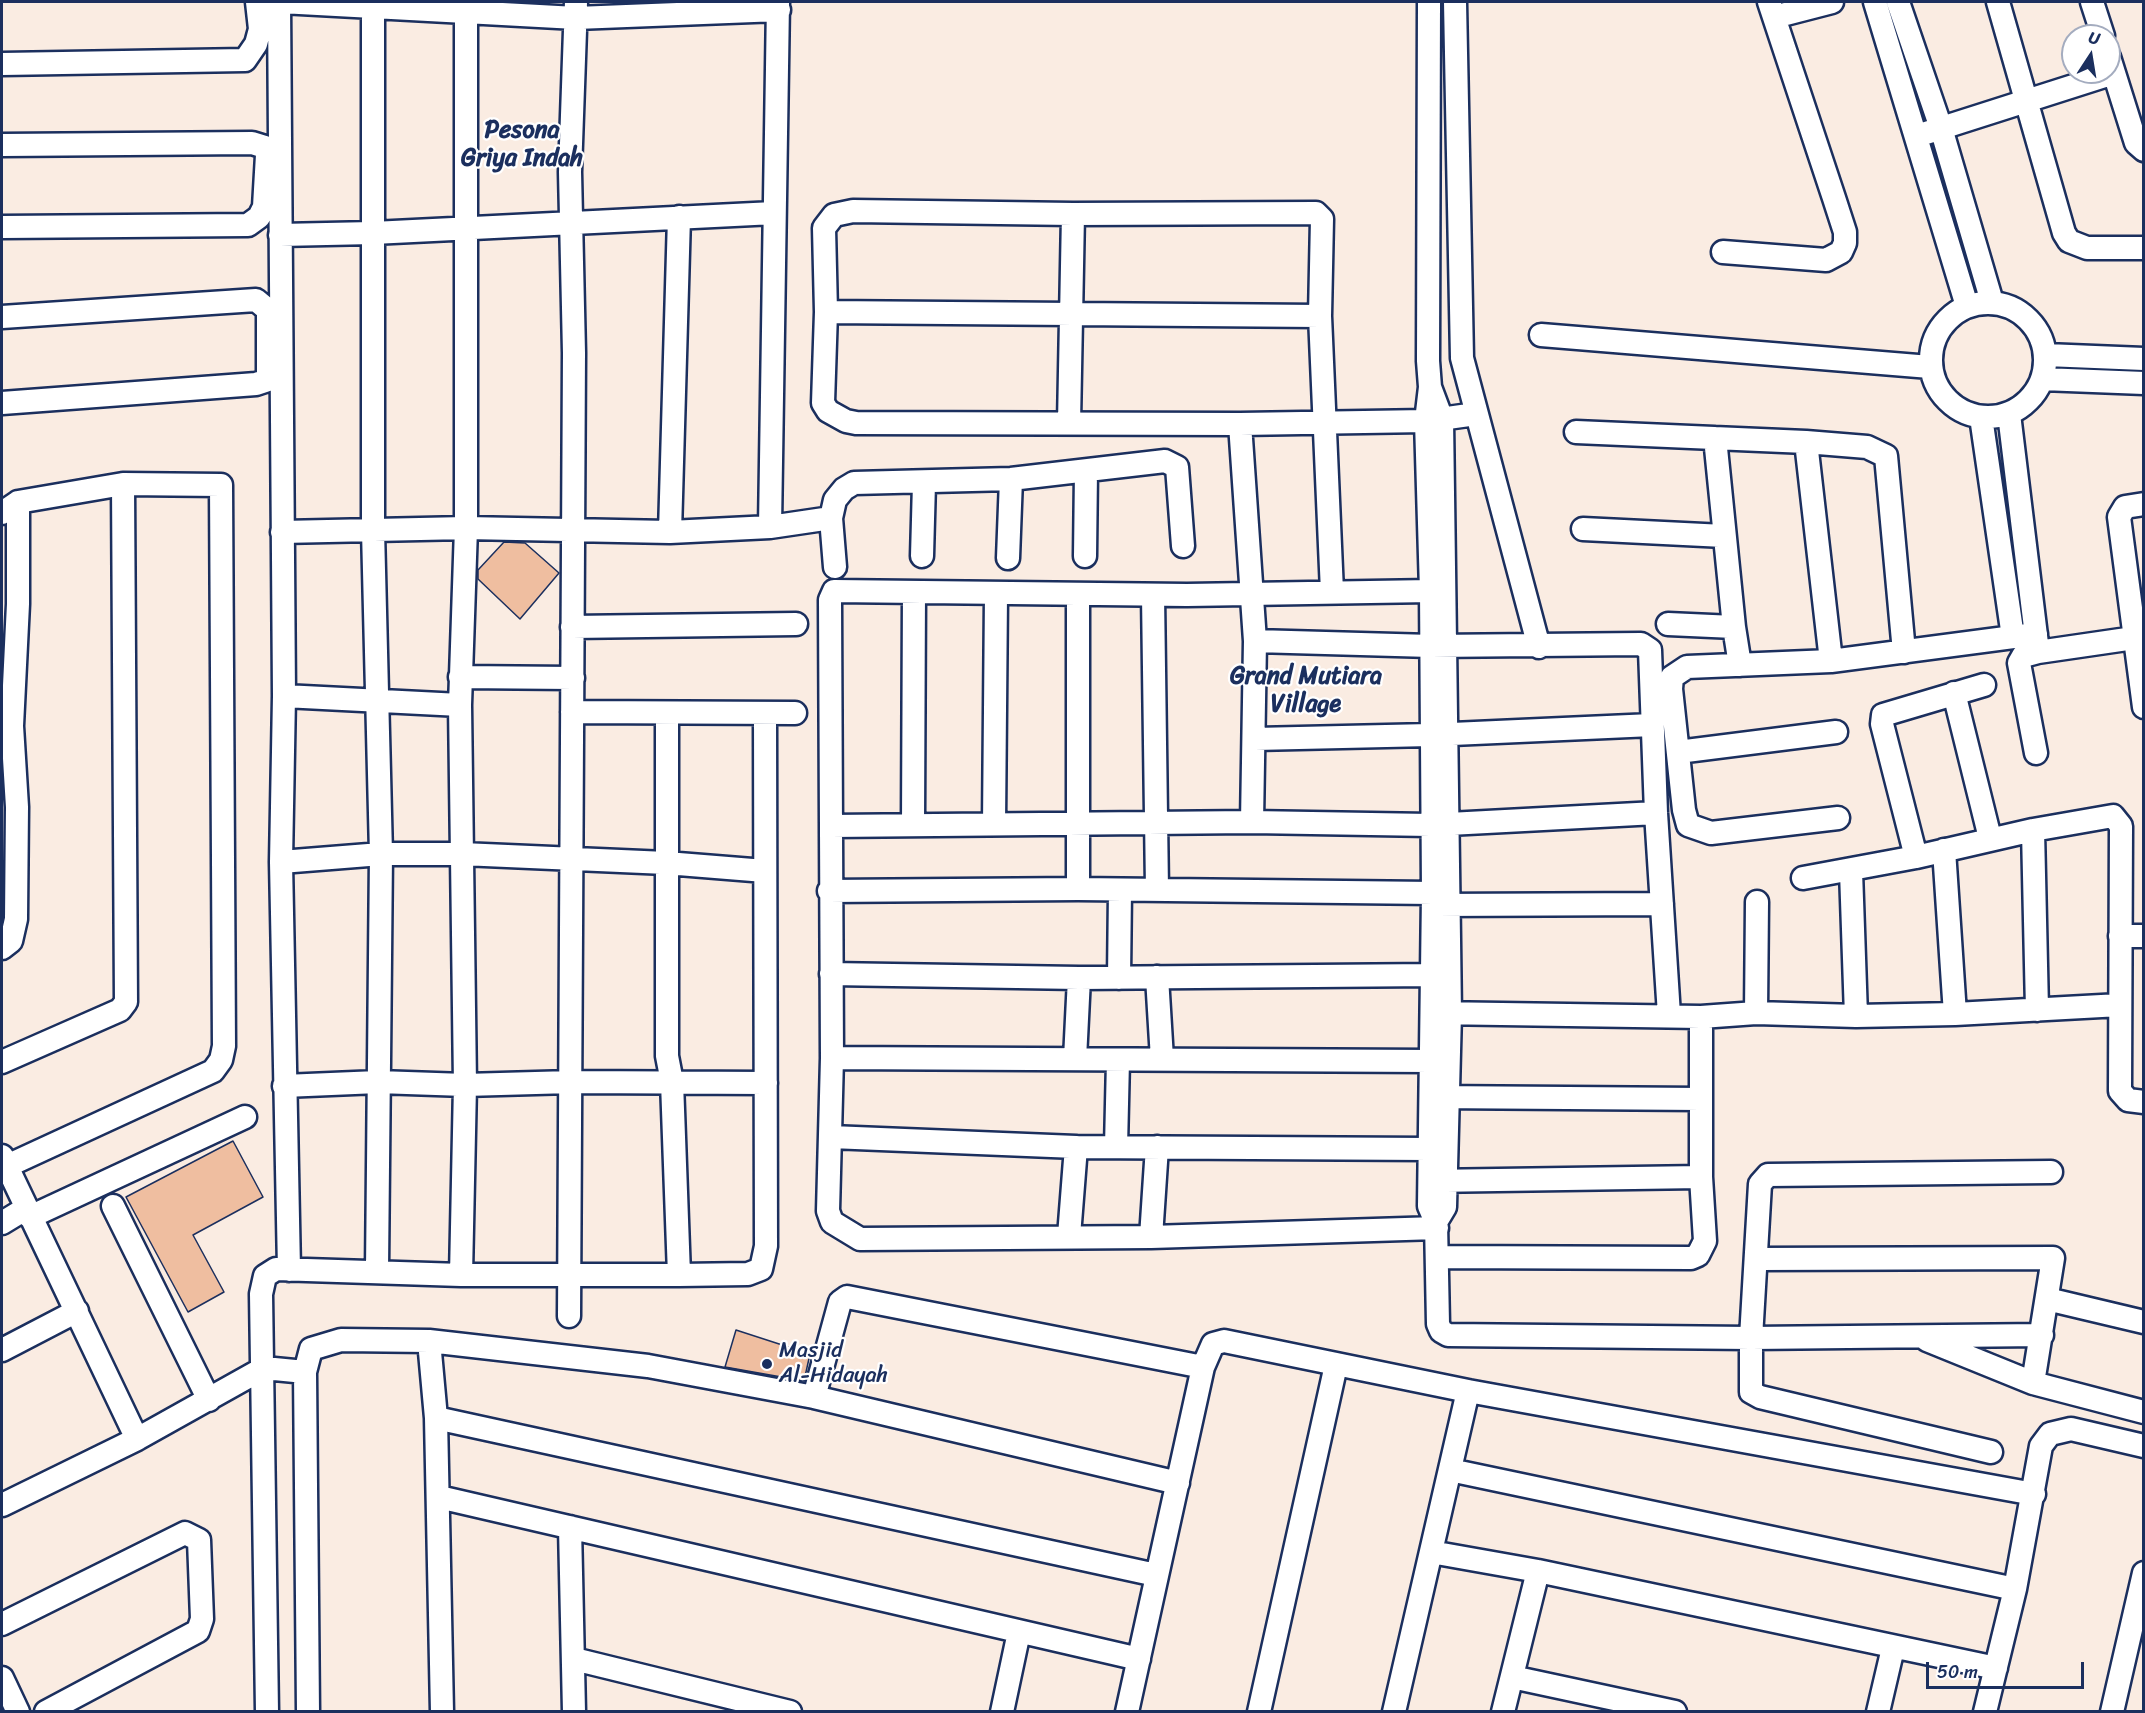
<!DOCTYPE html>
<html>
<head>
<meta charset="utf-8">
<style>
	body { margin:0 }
	#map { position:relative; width:2145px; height:1713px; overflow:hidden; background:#faece2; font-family:Sriracha,sans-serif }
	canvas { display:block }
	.frame { position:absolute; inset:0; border:3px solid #1b2f5e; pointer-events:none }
	.north { position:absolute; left:2061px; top:24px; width:60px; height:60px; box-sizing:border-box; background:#fff; border:2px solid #a4acbf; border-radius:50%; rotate:12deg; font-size:16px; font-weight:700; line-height:24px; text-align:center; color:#1b2f5e }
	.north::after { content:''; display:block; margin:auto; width:21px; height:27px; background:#1b2f5e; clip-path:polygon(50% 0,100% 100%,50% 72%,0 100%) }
	.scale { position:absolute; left:1926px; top:1662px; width:158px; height:27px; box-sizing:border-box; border:3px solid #1b2f5e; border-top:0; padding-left:8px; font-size:18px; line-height:21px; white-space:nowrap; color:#1b2f5e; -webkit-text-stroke:4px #fff; paint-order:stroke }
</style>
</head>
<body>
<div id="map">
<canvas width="2145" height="1713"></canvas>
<div class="frame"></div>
<div class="north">U</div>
<div class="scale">50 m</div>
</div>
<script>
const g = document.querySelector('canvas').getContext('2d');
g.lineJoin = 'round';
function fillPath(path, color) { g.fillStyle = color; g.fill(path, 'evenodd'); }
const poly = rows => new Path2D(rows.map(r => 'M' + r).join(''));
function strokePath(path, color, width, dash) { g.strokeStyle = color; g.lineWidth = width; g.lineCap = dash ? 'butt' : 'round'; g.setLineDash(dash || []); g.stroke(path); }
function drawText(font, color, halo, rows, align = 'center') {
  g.font = font + ' Sriracha,sans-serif'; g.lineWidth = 4.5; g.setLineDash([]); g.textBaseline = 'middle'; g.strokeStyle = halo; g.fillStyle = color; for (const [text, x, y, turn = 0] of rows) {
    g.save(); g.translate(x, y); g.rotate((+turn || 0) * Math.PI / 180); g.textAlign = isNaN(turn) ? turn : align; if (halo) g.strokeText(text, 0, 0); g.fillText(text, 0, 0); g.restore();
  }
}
const building = poly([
	[504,542,525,543,559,573,520,619,478,579,478,570,504,542],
	[233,1141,263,1197,193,1235,224,1292,188,1312,126,1197,233,1141],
	[736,1330,810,1354,804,1381,725,1367,736,1330]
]);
fillPath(building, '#efbea0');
strokePath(building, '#1b2f5e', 1.5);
const minor = poly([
	[279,2,284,696,281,862,289,1270],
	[281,2,576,18,779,10],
	[373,2,373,530,381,854,377,1270],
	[1429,2,1428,361,1430,387],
	[1455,2,1462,358,1539,647],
	[1875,2,1967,306],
	[1898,2,1941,128,1992,302],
	[1998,2,2064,233,2069,241,2087,248,2144,248],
	[2092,2,2103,36],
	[1774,17,1832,2],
	[2109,57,2136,143,2144,150],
	[2,64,245,60,256,44,260,29,257,2],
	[1926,133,2114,73],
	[2,145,252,143,265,147,267,155,264,207,259,217,248,225,2,227],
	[1073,214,853,211,834,215,824,228,826,312,823,403,828,411,846,421,856,423,1240,424,1426,421,1476,414],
	[280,235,373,233,774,213],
	[1723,252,1826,260,1841,252,1845,243,1845,232,1834,198,1769,2],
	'1931 360a57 57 0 1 1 114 0a57 57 0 1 1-114 0Z',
	[826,312,1320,316],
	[2,317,256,300,268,310,268,375,265,381,256,384,2,403],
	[1541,335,1930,367],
	[2046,355,2144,359],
	[2042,379,2144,383],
	[1430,387,1442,419,1450,1013,1445,1207,1436,1222,1429,1206,1433,893,1431,591,1426,421,1430,387],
	[2009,414,2038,652,2134,638],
	[1981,417,2013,637],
	[1069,423,1073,214,1316,213,1322,219,1320,316,1332,592],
	[1240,424,1255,641,1252,822],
	[1576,432,1806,442,1867,447,1886,456,1904,652],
	[1715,438,1734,627,1740,665],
	[1806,442,1831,661],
	[2144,504,2125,507,2119,517,2144,707],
	[2,513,18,502,123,484,221,485,224,1046,221,1060,213,1071,7,1166],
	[770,527,778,2],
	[1583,529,1724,536],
	[282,532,466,528,670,532,770,527,831,518],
	[670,532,679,217],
	[922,556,924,483],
	[1085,556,1086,471],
	[1008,558,1011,479],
	[835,567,831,518,835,500,844,489,854,483,1011,479,1165,461,1177,467,1183,546],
	[1431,591,1187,595,834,591,830,600,832,1058,828,1211,832,1222,860,1239,1151,1237,1437,1228],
	[1078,594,1078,889],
	[1153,595,1157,890],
	[1668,624,1734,627],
	[572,627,796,624],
	[1255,641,1431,646,1641,644,1650,650,1656,813,1669,1015],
	[460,677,573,678],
	[1954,693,1990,838],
	[284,696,460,705],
	[572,712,795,713],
	[667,713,667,1056,672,1082,679,1275],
	[1255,739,1430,735,1652,725],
	[1678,752,1836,732],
	[2036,753,2019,663,2023,656,2038,652],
	[1838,818,1711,833,1688,825,1684,810,1671,689,1672,677,1687,667,1831,661,2036,634],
	[913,824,914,592],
	[994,824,996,595],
	[831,826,1252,822,1430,825,1656,813],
	[2033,830,2037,1010],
	[1944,850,1955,1014],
	[1916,857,1882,724,1883,715,1984,685],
	[281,862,381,854,462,854,666,863,765,871],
	[1851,871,1856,1016],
	[1803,878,1916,857,2033,830,2113,816,2121,826,2120,1091,2128,1100,2144,1102],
	[829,891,1078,889,1433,893],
	[1435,905,1662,904],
	[2120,936,2144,936],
	[2,948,11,941,16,919,17,807,12,726,18,604,18,502],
	[831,974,1079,978,1433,975],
	[1157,977,1162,1059],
	[1119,978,1120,890],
	[1435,1013,1701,1017,1756,1013,1856,1016,1955,1014,2120,1005],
	[1756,1013,1757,902],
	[832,1058,1431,1061],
	[1075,1059,1079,978],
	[2,1062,120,1010,126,1002,123,484],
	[284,1086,378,1082,465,1085,571,1082,766,1083],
	[1433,1097,1701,1099],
	[831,1137,1076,1147,1429,1149],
	[1116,1147,1118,1060],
	[2,1156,137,1439],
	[1430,1181,1701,1177],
	[113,1206,209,1400],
	[30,1217,245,1117],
	[1436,1222,1438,1324,1441,1331,1448,1335,1751,1338,1760,1184,1768,1175,2051,1172],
	[2,1223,25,1209],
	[1069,1236,1076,1147],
	[1151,1237,1157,1147],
	[1438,1257,1691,1258,1698,1255,1705,1241,1701,1177,1701,1017],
	[1758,1259,2053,1258,2033,1383,2144,1412],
	[461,1275,465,1085,460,705,466,528,466,2],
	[2047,1299,2144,1322],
	[569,1316,574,353,570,172,576,2],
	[1927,1340,2033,1383],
	[429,1341,436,1418,442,1712],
	[2,1350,77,1311],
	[814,1397,840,1302,847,1297,1203,1367],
	[436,1418,1156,1575],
	[1991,1452,1760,1397,1751,1392,1751,1338,2042,1335],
	[1450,1470,2015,1589],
	[439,1497,1139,1659],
	[2,1505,137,1439,264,1368,305,1372],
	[570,1527,574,1712],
	[1431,1552,1538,1571,1996,1668],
	[2,1624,185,1533,199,1540,202,1619,198,1631,46,1712],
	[574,1659,790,1712],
	[1512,1677,1675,1712],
	[2,1678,18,1712],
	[267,1712,261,1294,265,1276,276,1269,461,1275,679,1275,748,1274,761,1269,766,1246,765,713],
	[308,1712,305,1372,311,1349,341,1340,429,1341,648,1366,814,1397,1178,1483],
	[1002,1712,1019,1632],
	[1127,1712,1203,1367,1213,1344,1224,1341,1468,1391,2034,1494],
	[1259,1712,1336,1365],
	[1394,1712,1468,1391],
	[1503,1712,1538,1571],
	[1878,1712,1893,1648],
	[1985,1712,2015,1589,2041,1446,2050,1434,2071,1429,2144,1446],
	[2112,1712,2144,1573]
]);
strokePath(minor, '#1b2f5e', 27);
strokePath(minor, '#fff', 22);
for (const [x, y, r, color] of [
	[767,1364,6,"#1b2f5e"]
]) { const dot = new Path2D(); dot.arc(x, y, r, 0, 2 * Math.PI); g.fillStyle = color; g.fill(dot); strokePath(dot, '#fff', 2); }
drawText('22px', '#1b2f5e', '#fff', [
	["Masjid",779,1351],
	["Al-Hidayah",779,1376]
], 'left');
drawText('bold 24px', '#1b2f5e', '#fff', [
	["Pesona",522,131],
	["Griya Indah",522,159],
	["Grand Mutiara",1306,677],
	["Village",1306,705]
]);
</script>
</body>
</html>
